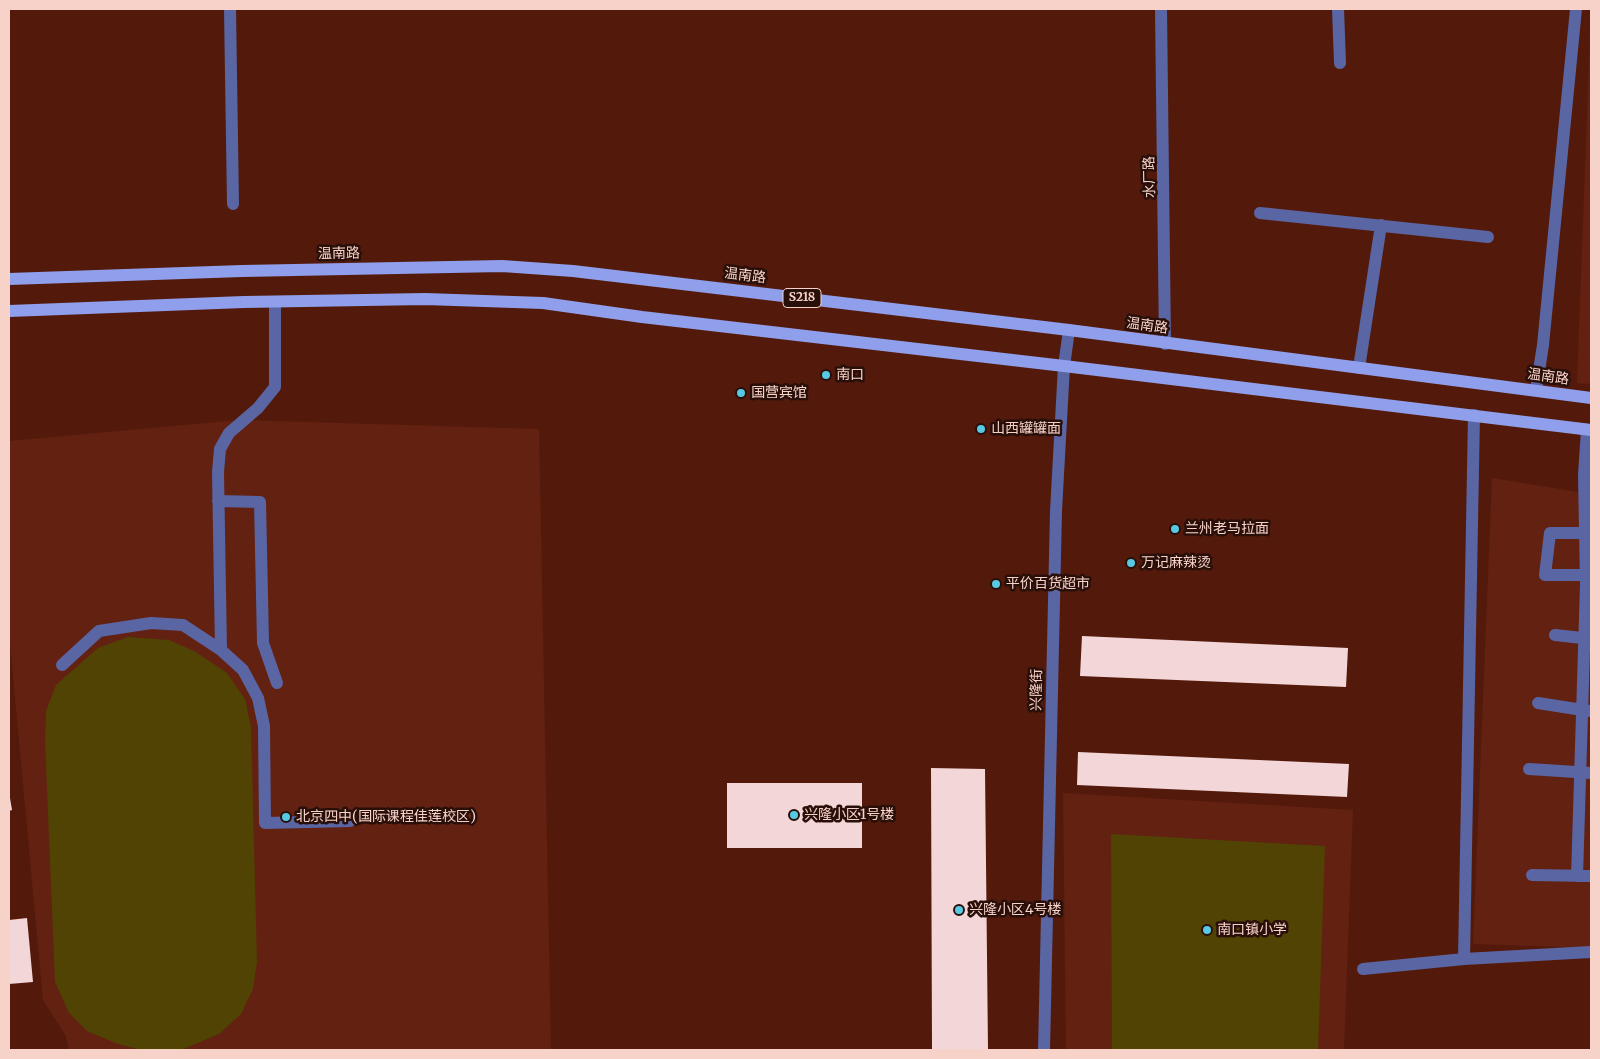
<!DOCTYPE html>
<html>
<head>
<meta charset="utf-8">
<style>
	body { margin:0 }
	#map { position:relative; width:1600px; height:1059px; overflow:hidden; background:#531a0c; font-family:Merriweather,serif }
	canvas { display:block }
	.frame { position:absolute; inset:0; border:10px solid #f7d2c8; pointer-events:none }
</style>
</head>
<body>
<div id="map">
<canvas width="1600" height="1059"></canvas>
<div class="frame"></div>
</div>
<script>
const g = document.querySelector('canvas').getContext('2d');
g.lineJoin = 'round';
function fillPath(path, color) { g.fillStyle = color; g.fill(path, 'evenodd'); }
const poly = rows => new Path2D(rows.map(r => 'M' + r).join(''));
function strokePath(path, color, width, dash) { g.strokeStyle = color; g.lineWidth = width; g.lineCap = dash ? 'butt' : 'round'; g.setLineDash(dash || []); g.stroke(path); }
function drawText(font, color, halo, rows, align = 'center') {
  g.font = font + ' Merriweather,"Noto Sans SC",serif'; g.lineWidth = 5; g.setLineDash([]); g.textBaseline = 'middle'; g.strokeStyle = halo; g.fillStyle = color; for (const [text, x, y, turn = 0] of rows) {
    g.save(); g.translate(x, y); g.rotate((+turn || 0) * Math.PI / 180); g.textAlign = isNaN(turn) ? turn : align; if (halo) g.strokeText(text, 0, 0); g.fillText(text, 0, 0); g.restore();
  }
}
fillPath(poly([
	[1591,9,1591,384,1577,383],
	[239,420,539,429,551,1050,69,1050,66,1036,43,1000,9,633,9,441],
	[1492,478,1591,494,1591,948,1473,944],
	[1063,793,1353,810,1344,1050,1066,1050]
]), '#632111');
fillPath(poly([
	[128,637,169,640,194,651,227,673,245,699,251,727,257,962,253,989,241,1014,219,1034,181,1050,141,1050,118,1044,87,1031,69,1013,55,982,45,740,46,711,56,685,98,648],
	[1111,834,1325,846,1318,1050,1112,1050]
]), '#514303');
fillPath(poly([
	[1082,636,1348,648,1346,687,1080,676],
	[1078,752,1349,764,1347,797,1077,785],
	[931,768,985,769,988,1050,932,1050],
	[727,783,862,783,862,848,727,848],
	[9,792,12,810,9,811],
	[27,918,33,982,9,984,9,920]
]), '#f3d6d7');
strokePath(poly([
	[230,9,233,204],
	[1161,9,1165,344],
	[1338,9,1340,63],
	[1260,213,1488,237],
	[1359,368,1381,225],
	[1536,390,1543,345,1576,9],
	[218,501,260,502,263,643,277,683],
	[1591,533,1550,533,1545,575,1591,575],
	[1555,635,1591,639],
	[221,650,218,472,220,449,229,433,258,408,275,387,275,302],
	[62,665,99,631,151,623,183,625,221,650,243,670,258,698,264,726,265,823,350,821],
	[1538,703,1589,711],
	[1529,769,1591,773],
	[1532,875,1591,876],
	[1577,876,1586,585,1584,475,1587,430],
	[1464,959,1474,415],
	[1363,969,1464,959,1591,952],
	[1044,1050,1056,511,1064,366,1069,330]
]), '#5a65a4', 12);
strokePath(poly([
	[9,279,242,271,502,266,573,271,1069,330,1591,398],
	[9,311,244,302,425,299,543,303,642,317,1064,366,1591,430]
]), '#909feb', 12);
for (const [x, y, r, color] of [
	[826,375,5,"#57c9e2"],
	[741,393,5,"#57c9e2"],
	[981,429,5,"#57c9e2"],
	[1175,529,5,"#57c9e2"],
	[1131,563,5,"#57c9e2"],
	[996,584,5,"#57c9e2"],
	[794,815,5,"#57c9e2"],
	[286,817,5,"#57c9e2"],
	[959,910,5,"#57c9e2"],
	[1207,930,5,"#57c9e2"]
]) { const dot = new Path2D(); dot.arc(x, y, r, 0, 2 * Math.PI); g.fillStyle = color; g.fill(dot); strokePath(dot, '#290f09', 2); }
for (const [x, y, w] of [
	[802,298,38]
]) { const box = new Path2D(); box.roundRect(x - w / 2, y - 9.5, w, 19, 4); g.fillStyle = '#290f09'; g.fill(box); strokePath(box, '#f7d2c8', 1); }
drawText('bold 12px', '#f7d2c8', null, [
	["S218",802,298]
]);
drawText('14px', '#f7d2c8', '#290f09', [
	["水厂路",1150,177,-91],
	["温南路",339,254,-1],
	["温南路",745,276,7],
	["温南路",1147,326,8],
	["温南路",1548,377,8],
	["兴隆街",1037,690,-89]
]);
drawText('14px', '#f7d2c8', '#290f09', [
	["南口",836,375],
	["国营宾馆",751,393],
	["山西罐罐面",991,429],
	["兰州老马拉面",1185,529],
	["万记麻辣烫",1141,563],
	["平价百货超市",1006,584],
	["兴隆小区1号楼",804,815],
	["北京四中(国际课程佳莲校区)",296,817],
	["兴隆小区4号楼",969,910],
	["南口镇小学",1217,930]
], 'left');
</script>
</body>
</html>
